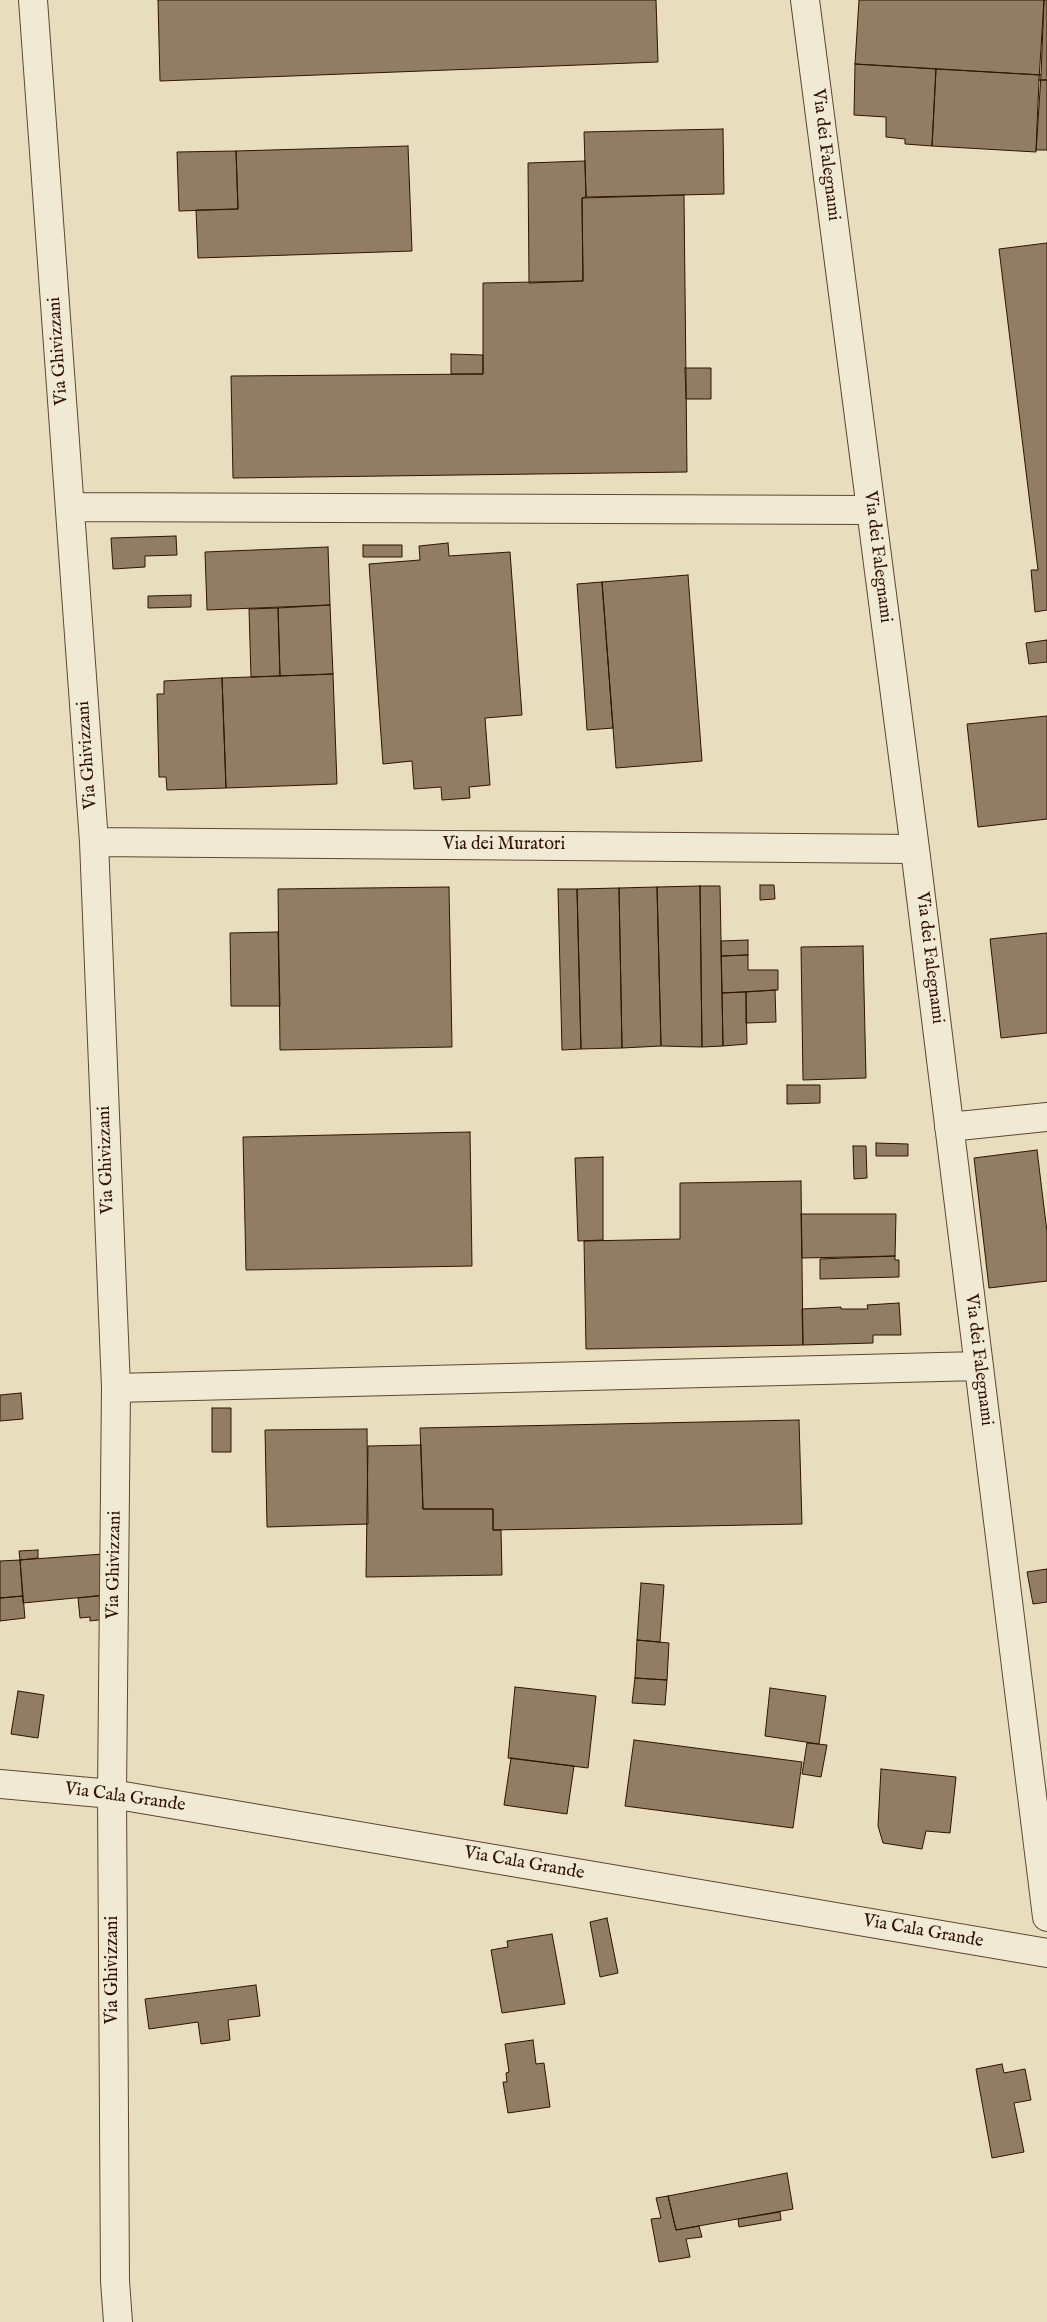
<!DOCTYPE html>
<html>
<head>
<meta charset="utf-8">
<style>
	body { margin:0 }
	canvas { display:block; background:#e8debe }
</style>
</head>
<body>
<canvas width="1047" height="2322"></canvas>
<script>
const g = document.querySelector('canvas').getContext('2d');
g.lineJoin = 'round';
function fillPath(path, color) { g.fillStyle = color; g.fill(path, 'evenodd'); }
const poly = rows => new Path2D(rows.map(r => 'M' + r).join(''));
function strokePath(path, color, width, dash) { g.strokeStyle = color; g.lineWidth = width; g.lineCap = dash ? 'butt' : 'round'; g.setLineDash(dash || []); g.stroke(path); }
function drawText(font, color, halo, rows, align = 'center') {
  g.font = font + ' "IM FELL English",serif'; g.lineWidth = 4; g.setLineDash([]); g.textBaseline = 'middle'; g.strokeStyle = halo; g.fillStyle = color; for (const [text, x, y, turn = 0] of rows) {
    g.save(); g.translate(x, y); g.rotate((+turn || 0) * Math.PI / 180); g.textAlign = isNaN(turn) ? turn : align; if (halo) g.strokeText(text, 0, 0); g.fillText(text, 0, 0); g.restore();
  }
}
const building = poly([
	[158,0,656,0,658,62,160,81,158,0],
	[859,0,1044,0,1041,75,855,64,859,0],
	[1044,0,1047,0,1047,80,1039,80,1044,0],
	[855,64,936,69,932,146,905,144,905,139,886,137,886,117,854,115,855,64],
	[936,69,1041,75,1036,152,932,146,936,69],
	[1039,80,1047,80,1047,150,1036,150,1039,80],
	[723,129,724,194,586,197,584,132,723,129],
	[408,146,412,251,198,258,196,210,238,209,236,151,408,146],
	[236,151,238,209,179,211,177,152,236,151],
	[585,161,586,197,582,198,583,281,529,283,528,163,585,161],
	[684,195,687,472,233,478,231,376,483,374,483,283,583,281,582,198,684,195],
	[1047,243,1047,610,1035,612,1031,570,1038,570,999,249,1047,243],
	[451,354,483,355,483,374,451,374,451,354],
	[685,368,711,368,711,399,686,399,685,368],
	[176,536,177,555,145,556,145,567,113,569,111,538,176,536],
	[448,543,449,556,510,552,522,715,485,718,490,785,469,787,470,798,442,800,441,787,414,789,412,761,383,764,369,564,420,560,419,546,448,543],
	[363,545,402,545,402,557,363,557,363,545],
	[328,547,330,605,207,610,205,552,328,547],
	[688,575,702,761,616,768,602,582,688,575],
	[602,582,613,728,587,730,577,584,602,582],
	[191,595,191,607,148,608,148,596,191,595],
	[330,605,333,674,280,676,278,608,330,605],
	[278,608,280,676,251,677,249,609,278,608],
	[1047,640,1047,662,1029,664,1026,643,1047,640],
	[333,674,337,784,226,788,222,678,333,674],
	[222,678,226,788,167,790,166,777,159,777,157,694,164,694,164,681,222,678],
	[1047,716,1047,819,978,827,967,724,1047,716],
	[760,885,774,885,775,899,760,900,760,885],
	[700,886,720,886,723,1046,702,1047,700,886],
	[700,886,702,1047,661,1046,657,887,700,886],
	[449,887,452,1047,280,1050,278,889,449,887],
	[657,887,661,1046,622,1048,619,888,657,887],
	[619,888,622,1048,581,1049,577,889,619,888],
	[558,889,577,889,581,1049,562,1050,558,889],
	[278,932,280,1006,231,1006,230,933,278,932],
	[1047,933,1047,1033,1001,1038,990,939,1047,933],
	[748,940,748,955,721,956,721,941,748,940],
	[863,946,866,1078,803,1080,801,947,863,946],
	[748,955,748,970,778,970,778,990,722,993,721,956,748,955],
	[775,990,776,1022,746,1023,746,992,775,990],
	[746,992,747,1044,723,1046,722,993,746,992],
	[787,1085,820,1085,820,1103,787,1104,787,1085],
	[470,1132,472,1266,246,1270,243,1137,470,1132],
	[876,1143,908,1144,908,1156,876,1156,876,1143],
	[853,1146,866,1146,867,1178,854,1179,853,1146],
	[1037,1150,1047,1232,1047,1281,989,1288,974,1158,1037,1150],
	[603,1157,603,1240,578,1241,575,1158,603,1157],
	[801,1181,803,1345,586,1349,584,1241,680,1239,680,1183,801,1181],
	[801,1214,896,1214,895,1256,802,1258,801,1214],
	[895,1256,895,1260,899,1260,899,1277,820,1279,820,1259,895,1256],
	[899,1303,901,1335,873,1335,873,1343,803,1345,802,1309,841,1307,841,1309,868,1309,867,1305,899,1303],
	[21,1393,23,1419,0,1421,0,1395,21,1393],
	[212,1408,231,1408,231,1452,212,1452,212,1408],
	[799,1420,802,1524,493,1530,493,1509,423,1509,420,1428,799,1420],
	[367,1429,368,1524,267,1527,265,1430,367,1429],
	[421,1445,423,1509,493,1509,493,1530,501,1530,502,1575,366,1577,368,1446,421,1445],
	[38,1550,38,1558,20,1560,19,1551,38,1550],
	[103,1554,106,1595,23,1603,20,1560,103,1554],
	[20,1560,23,1596,0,1598,0,1561,20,1560],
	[1047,1569,1047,1602,1033,1604,1027,1572,1047,1569],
	[641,1583,664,1585,660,1642,637,1640,641,1583],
	[106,1595,107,1619,90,1621,90,1617,80,1618,78,1598,106,1595],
	[23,1596,25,1618,0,1621,0,1598,23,1596],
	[637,1640,669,1643,667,1680,635,1678,637,1640],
	[635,1678,667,1680,665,1705,632,1703,635,1678],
	[515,1687,596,1696,588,1768,508,1758,515,1687],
	[770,1688,826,1696,819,1744,765,1736,770,1688],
	[18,1691,44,1695,38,1738,11,1734,18,1691],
	[634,1740,802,1762,793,1828,625,1806,634,1740],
	[807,1743,827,1745,821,1777,802,1774,807,1743],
	[511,1758,574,1766,567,1814,504,1805,511,1758],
	[881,1769,956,1777,950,1833,926,1831,922,1849,883,1843,878,1826,881,1769],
	[607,1918,618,1973,600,1977,590,1922,607,1918],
	[552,1934,565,2004,502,2013,491,1950,508,1947,507,1941,552,1934],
	[256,1985,260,2016,228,2020,230,2040,201,2044,198,2022,149,2029,145,1999,256,1985],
	[533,2040,536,2064,544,2063,550,2107,508,2113,503,2082,507,2082,506,2073,509,2072,505,2044,533,2040],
	[1002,2064,1004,2073,1025,2069,1031,2100,1014,2103,1024,2152,992,2158,976,2069,1002,2064],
	[787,2173,793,2209,676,2230,668,2196,787,2173],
	[668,2196,676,2230,699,2226,702,2237,686,2239,690,2257,659,2262,651,2219,661,2218,656,2198,668,2196],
	[780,2212,781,2220,739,2227,738,2219,780,2212]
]);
fillPath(building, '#907d63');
strokePath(building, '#311300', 1);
const minor = poly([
	[33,0,94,842,116,1388,112,1794,115,2281,118,2322],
	[805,0,915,849,1047,1917],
	[70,507,871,510],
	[94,842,915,849],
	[949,1127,1047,1117],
	[116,1388,979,1366],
	[0,1784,112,1794,1047,1953]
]);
strokePath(minor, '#5f4630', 30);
strokePath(minor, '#f0ead5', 28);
drawText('18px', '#311300', '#f0ead5', [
	["Via dei Falegnami",825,155,83],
	["Via Ghivizzani",59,351,-94],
	["Via dei Falegnami",877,557,83],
	["Via Ghivizzani",88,755,-94],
	["Via dei Muratori",504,845],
	["Via dei Falegnami",929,958,83],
	["Via Ghivizzani",107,1160,-92],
	["Via dei Falegnami",978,1360,83],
	["Via Ghivizzani",115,1565,-89],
	["Via Cala Grande",125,1798,8],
	["Via Cala Grande",524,1864,10],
	["Via Cala Grande",923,1932,10],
	["Via Ghivizzani",113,1970,-90]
]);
</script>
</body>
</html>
